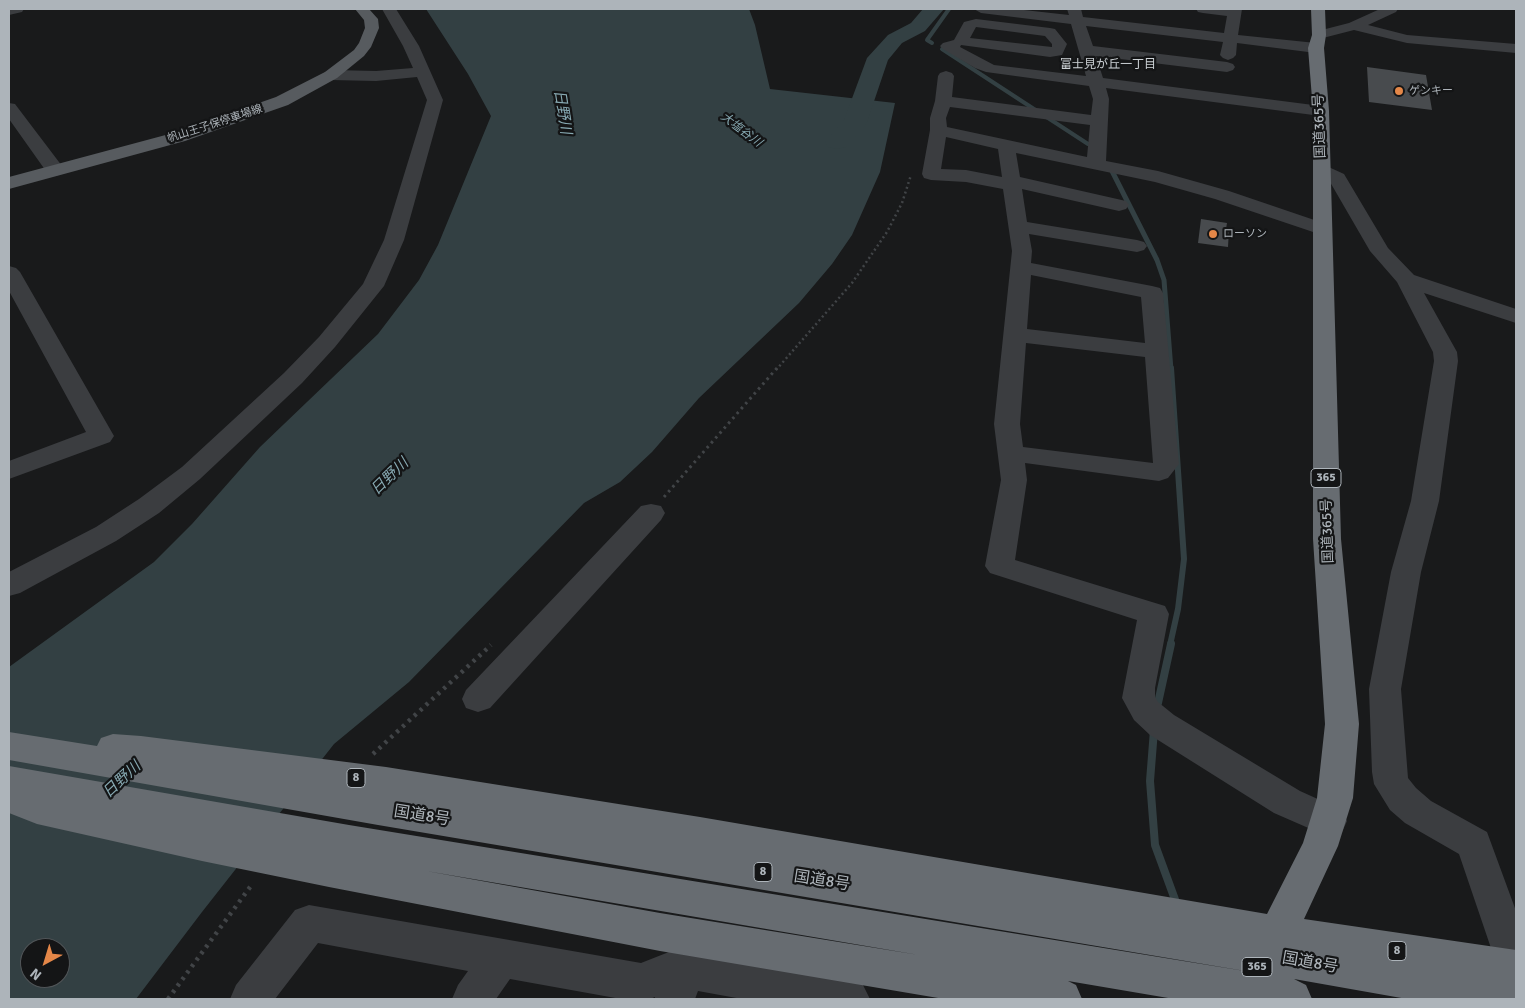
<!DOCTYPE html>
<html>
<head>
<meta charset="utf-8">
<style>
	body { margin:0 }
	#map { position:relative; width:1525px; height:1008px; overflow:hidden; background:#191a1b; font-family:Signika,sans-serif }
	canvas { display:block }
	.frame { position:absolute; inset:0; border:10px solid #adb4ba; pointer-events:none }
	.north { position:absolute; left:20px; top:938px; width:50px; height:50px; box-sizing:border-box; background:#141516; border:1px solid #515558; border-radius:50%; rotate:219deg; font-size:14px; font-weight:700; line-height:20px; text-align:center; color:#adb4ba }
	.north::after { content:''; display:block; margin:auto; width:18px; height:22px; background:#e48748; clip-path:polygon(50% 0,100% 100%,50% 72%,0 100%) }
</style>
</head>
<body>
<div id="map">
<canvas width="1525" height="1008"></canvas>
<div class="frame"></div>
<div class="north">N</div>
</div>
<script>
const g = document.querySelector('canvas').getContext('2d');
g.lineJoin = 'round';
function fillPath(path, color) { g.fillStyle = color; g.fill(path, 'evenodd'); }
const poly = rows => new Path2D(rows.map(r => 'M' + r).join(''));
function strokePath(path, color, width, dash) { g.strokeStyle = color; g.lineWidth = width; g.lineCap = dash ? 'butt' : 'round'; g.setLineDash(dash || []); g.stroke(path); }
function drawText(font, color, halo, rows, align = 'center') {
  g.font = font + ' Signika,"Noto Sans JP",sans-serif'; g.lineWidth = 4.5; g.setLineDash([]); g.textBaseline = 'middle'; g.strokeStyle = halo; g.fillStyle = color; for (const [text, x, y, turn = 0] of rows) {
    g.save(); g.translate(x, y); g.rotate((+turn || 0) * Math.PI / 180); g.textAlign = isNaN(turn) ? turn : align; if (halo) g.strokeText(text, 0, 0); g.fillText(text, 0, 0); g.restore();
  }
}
fillPath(poly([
	[426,9,749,9,755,25,770,89,895,103,880,172,852,235,832,264,799,303,699,398,652,452,620,482,584,503,409,682,334,744,202,912,136,999,9,999,9,667,154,562,192,524,260,447,378,334,419,280,438,245,491,116,468,74],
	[30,948,60,948,60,978,30,978]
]), '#334043');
strokePath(poly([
	[932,43,927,40,949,9],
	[942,49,1037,111],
	[1045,116,1088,144]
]), '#334043', 4);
strokePath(poly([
	[1112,171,1157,260,1164,280,1171,370]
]), '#334043', 5);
strokePath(poly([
	[1170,645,1178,609,1184,559,1171,368]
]), '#334043', 6);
strokePath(poly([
	[1158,703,1171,644],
	[1154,730,1150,781,1155,845,1177,905]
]), '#334043', 8);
fillPath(poly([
	[923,9,944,9,925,31,902,43,888,60,867,122,864,127,846,147,837,149,828,147,825,142,844,120,867,58,888,35,911,23,923,9]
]), '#334043');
fillPath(poly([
	[1367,67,1426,75,1432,110,1369,102],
	[1201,219,1227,223,1226,229,1229,229,1228,247,1198,243]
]), '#484b4e');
strokePath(poly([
	[776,370,852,283,887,232,902,203,911,175]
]), '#414447', 2.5, [2, 3]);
strokePath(poly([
	[664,497,777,368]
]), '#414447', 3, [2.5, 4]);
strokePath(poly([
	[373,754,491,645],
	[168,999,253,883]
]), '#414447', 4.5, [3, 5]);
fillPath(poly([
	[9,9,24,9,22,12,9,15,9,9],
	[382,9,396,9,419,46,443,100,404,240,384,286,335,347,302,383,200,479,159,513,116,541,20,593,9,596,9,572,96,527,139,499,182,467,284,373,319,337,363,284,384,240,427,100,417,77,376,81,331,80,325,78,323,75,325,72,331,70,376,71,413,68,403,46,382,9],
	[974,9,1015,9,1069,15,1067,9,1081,9,1083,17,1224,33,1227,16,1203,13,1198,12,1196,9,1242,9,1238,35,1316,43,1321,45,1324,48,1321,51,1316,53,1237,43,1236,55,1233,58,1228,60,1223,58,1220,55,1223,42,1086,26,1093,46,1227,62,1233,64,1235,67,1233,70,1227,72,1096,56,1103,78,1321,106,1327,107,1329,111,1327,115,1321,116,1106,88,1109,99,1106,161,1158,171,1229,191,1329,225,1332,229,1329,233,1322,235,1215,199,1155,182,1016,153,1020,177,1126,201,1129,205,1126,209,1119,211,1022,189,1027,222,1137,240,1144,242,1147,246,1144,250,1137,252,1029,234,1032,251,1031,263,1152,286,1160,288,1163,293,1179,464,1168,478,1159,481,1025,463,1027,480,1015,560,1165,606,1169,614,1155,688,1155,697,1158,702,1174,715,1300,791,1342,810,1347,821,1342,832,1329,837,1274,813,1150,735,1134,720,1122,698,1137,620,990,573,985,566,1001,480,994,424,1012,251,1003,189,966,182,931,180,924,178,922,174,930,130,930,118,935,101,938,76,940,73,946,71,952,73,954,76,952,97,1091,115,1093,99,1089,86,986,72,975,68,943,49,940,46,943,43,954,40,964,22,976,19,1050,28,1055,29,1067,44,1062,55,1050,57,961,45,960,47,994,65,1086,76,1071,24,981,13,974,9],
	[976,27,1045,36,1052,44,1052,47,970,38,976,27],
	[950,107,1090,125,1087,157,947,127,946,118,950,107],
	[946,137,998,149,1002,177,966,170,941,169,946,137],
	[1031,275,1141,297,1145,343,1027,329,1031,275],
	[1026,343,1145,357,1153,463,1023,447,1020,424,1026,343],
	[1380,9,1398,9,1396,12,1368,25,1407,35,1516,44,1516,53,1407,43,1354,30,1319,39,1314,38,1312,35,1314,32,1349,23,1380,9],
	[9,103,15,104,62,166,64,170,62,174,55,176,48,174,9,119,9,103],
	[1322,164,1344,174,1388,248,1414,275,1516,309,1516,323,1424,293,1457,352,1458,361,1439,501,1421,572,1401,689,1408,778,1416,788,1431,801,1487,832,1516,911,1516,962,1493,954,1459,854,1405,823,1390,810,1374,784,1372,772,1369,689,1391,572,1411,501,1434,361,1433,352,1397,282,1370,251,1330,182,1315,174,1313,170,1315,166,1322,164],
	[9,266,16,268,20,272,114,436,110,442,9,479,9,461,86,432,9,291,9,266],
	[651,504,661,506,665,513,661,520,490,708,478,712,466,708,462,699,466,690,641,506,651,504],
	[309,905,641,963,674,950,686,949,849,979,863,985,870,999,742,999,698,991,695,999,655,999,655,997,650,999,621,999,510,979,496,999,452,999,458,985,468,971,318,943,275,999,230,999,236,985,295,910,309,905]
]), '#3b3d40');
fillPath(poly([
	[355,9,369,9,378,19,379,28,371,47,364,56,337,78,288,105,185,141,9,189,9,177,173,133,276,97,325,72,354,50,359,43,365,28,364,20,355,9]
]), '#575b5f');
fillPath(poly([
	[1311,9,1325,9,1326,35,1324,48,1329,111,1341,539,1359,724,1353,798,1338,846,1304,919,1516,950,1516,999,1407,999,1294,979,1306,985,1312,999,1174,999,1068,981,1076,985,1082,999,944,999,660,951,329,887,202,861,37,824,9,813,9,766,349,825,1257,973,378,825,9,760,9,732,97,746,101,738,113,734,141,736,386,767,700,817,1267,914,1303,843,1317,798,1325,724,1313,539,1313,111,1308,48,1312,35,1311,9],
	[426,871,919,955,660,913,426,871]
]), '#676c71');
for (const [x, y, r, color] of [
	[1399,91,5,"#e48748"],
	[1213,234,5,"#e48748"]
]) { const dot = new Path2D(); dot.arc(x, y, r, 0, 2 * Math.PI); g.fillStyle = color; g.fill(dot); strokePath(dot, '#141516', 2); }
drawText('11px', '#adb4ba', '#141516', [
	["ゲンキー",1409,91],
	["ローソン",1223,234]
], 'left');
drawText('11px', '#adb4ba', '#141516', [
	["帆山王子保停車場線",215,124,-18]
]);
drawText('12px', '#cdd2d6', '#141516', [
	["富士見が丘一丁目",1108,65]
]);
drawText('italic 12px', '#87a9b2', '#141516', [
	["大塩谷川",741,130,37]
]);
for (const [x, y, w] of [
	[1326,478,30],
	[356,778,18],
	[763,872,18],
	[1397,951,18],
	[1257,967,30]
]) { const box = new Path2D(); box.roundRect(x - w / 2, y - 9.5, w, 19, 4); g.fillStyle = '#141516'; g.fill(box); strokePath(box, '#adb4ba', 1); }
drawText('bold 12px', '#adb4ba', null, [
	["365",1326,478],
	["8",356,778],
	["8",763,872],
	["8",1397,951],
	["365",1257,967]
]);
drawText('14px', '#adb4ba', '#141516', [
	["国道365号",1320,126,-92],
	["国道365号",1328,531,-92]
]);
drawText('italic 15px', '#87a9b2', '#141516', [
	["日野川",562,112,81],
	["日野川",390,477,-44],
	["日野川",122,780,-43]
]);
drawText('16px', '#adb4ba', '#141516', [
	["国道8号",422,816,9],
	["国道8号",822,881,9],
	["国道8号",1310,963,10]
]);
</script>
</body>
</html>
